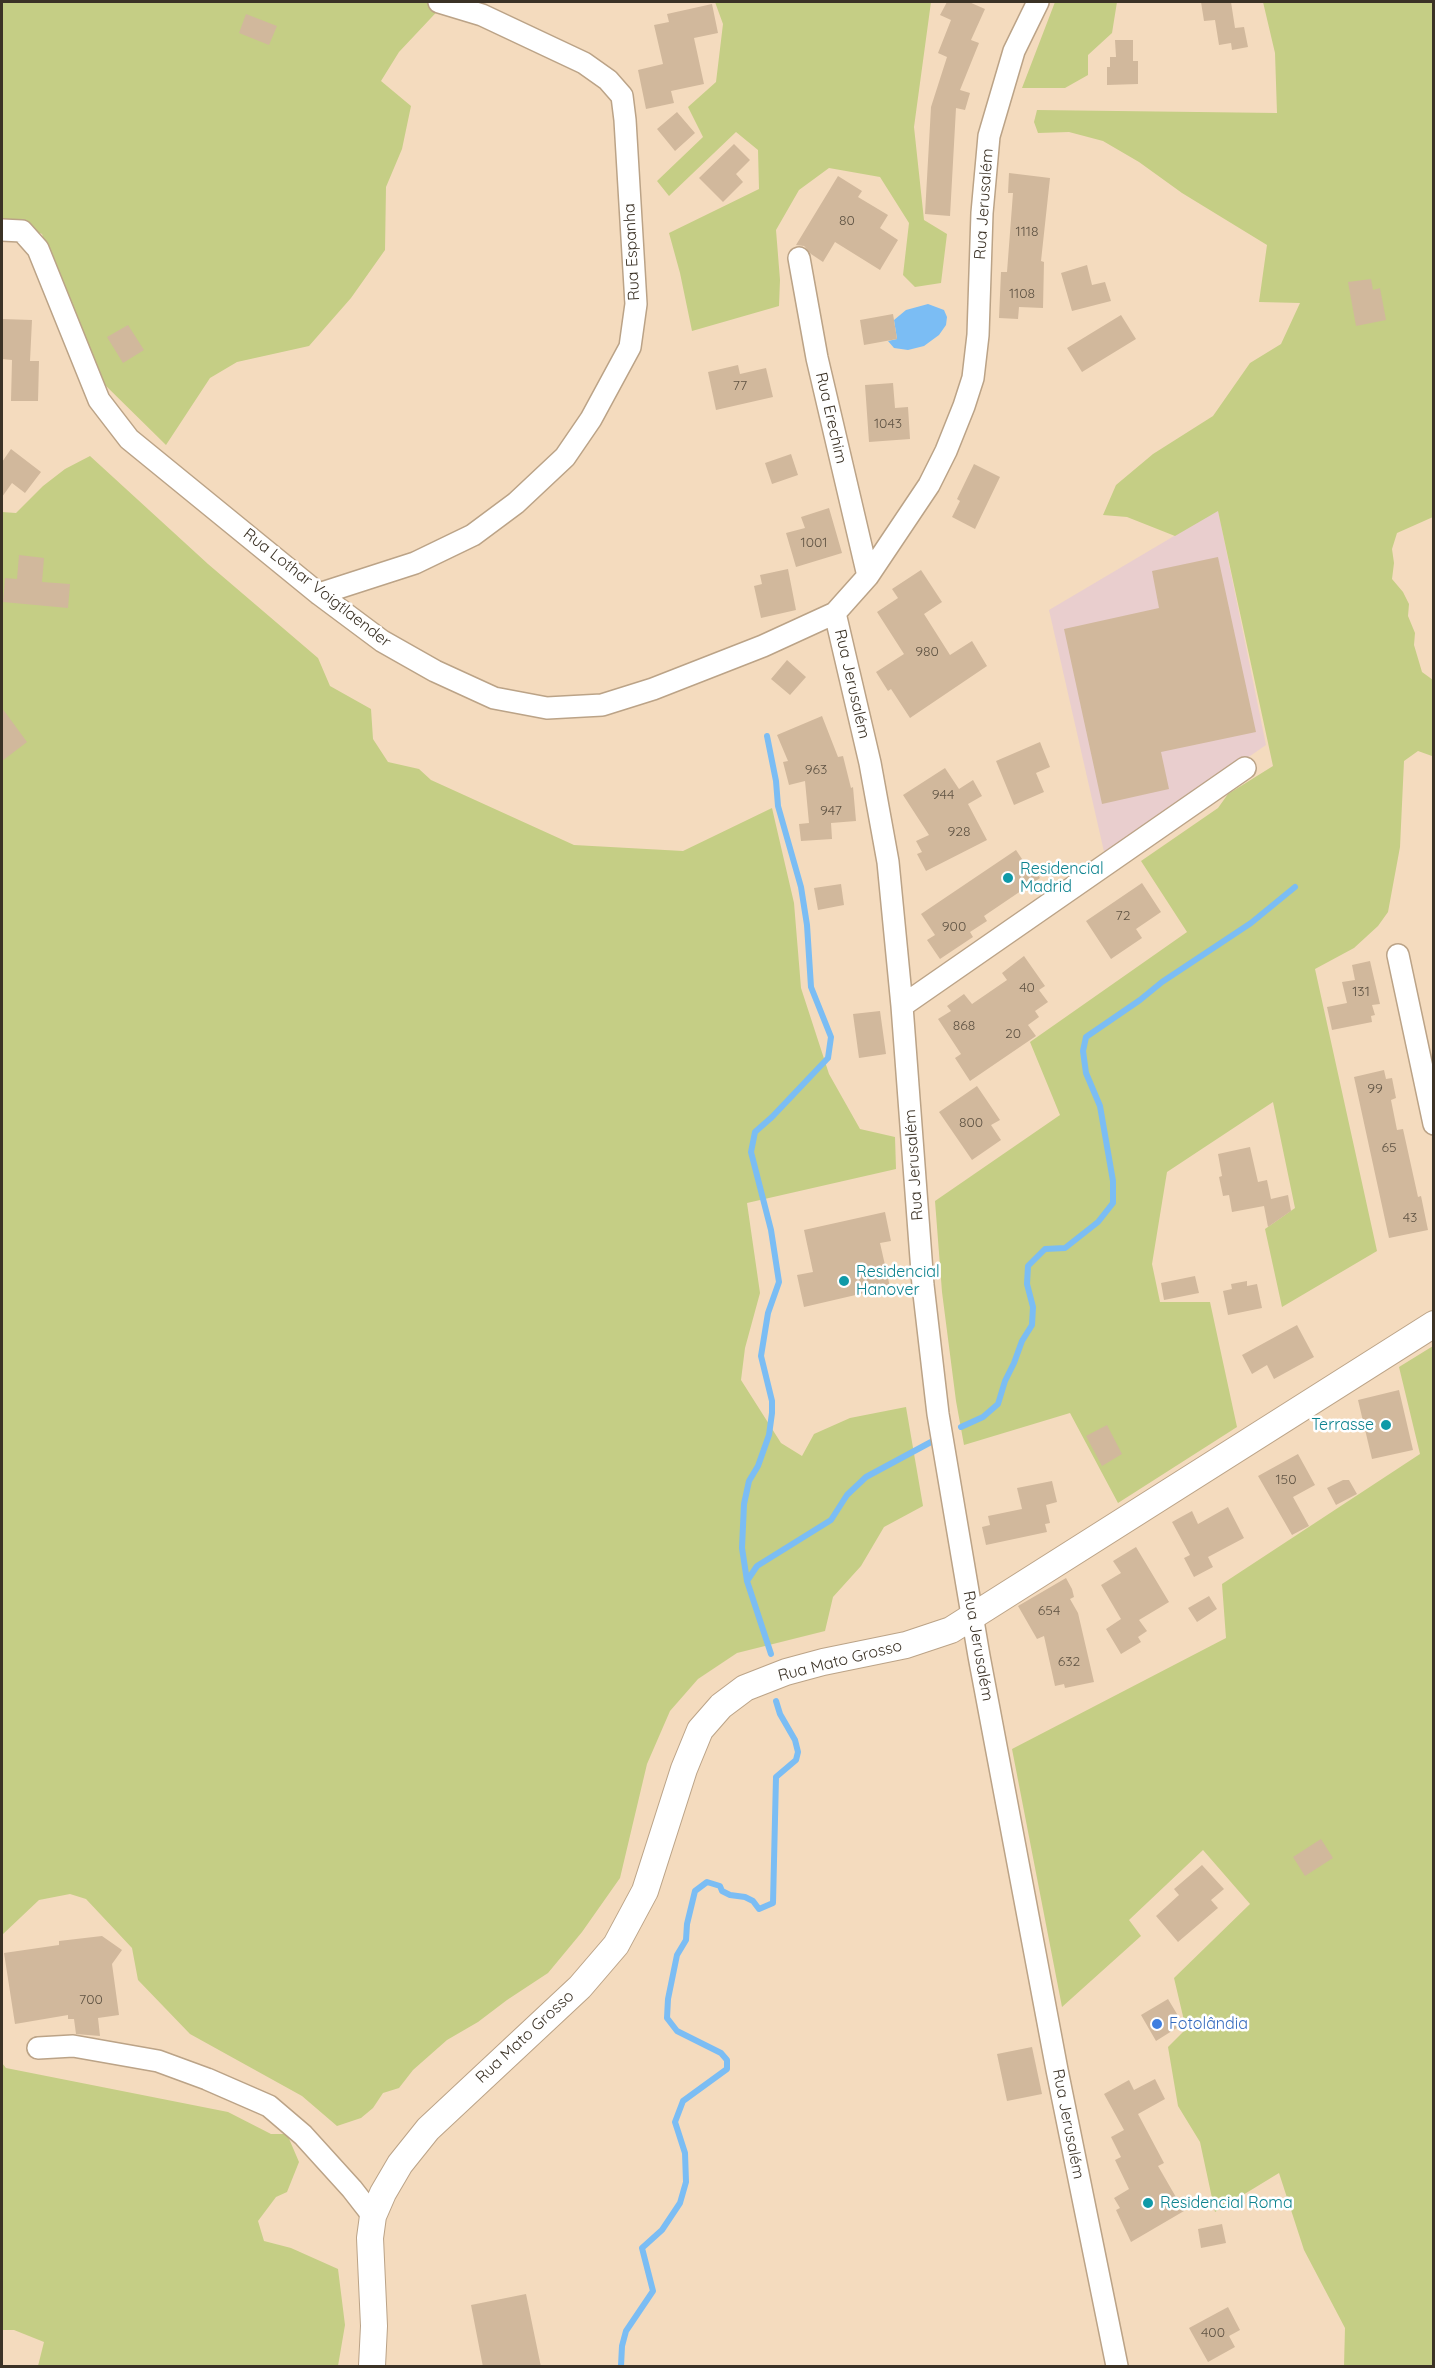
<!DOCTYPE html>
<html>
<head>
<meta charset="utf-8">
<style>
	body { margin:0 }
	#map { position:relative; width:1435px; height:2368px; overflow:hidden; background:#f4dbbe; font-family:Quicksand,sans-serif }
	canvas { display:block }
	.frame { position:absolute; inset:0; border:3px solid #3b3226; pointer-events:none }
</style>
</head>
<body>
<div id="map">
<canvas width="1435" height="2368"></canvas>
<div class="frame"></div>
</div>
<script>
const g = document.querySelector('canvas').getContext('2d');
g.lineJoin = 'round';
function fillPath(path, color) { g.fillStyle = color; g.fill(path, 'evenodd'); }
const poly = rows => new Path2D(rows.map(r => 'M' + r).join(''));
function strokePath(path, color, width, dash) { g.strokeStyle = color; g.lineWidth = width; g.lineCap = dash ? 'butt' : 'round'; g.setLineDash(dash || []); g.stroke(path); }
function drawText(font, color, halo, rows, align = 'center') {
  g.font = font + ' Quicksand,sans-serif'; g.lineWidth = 5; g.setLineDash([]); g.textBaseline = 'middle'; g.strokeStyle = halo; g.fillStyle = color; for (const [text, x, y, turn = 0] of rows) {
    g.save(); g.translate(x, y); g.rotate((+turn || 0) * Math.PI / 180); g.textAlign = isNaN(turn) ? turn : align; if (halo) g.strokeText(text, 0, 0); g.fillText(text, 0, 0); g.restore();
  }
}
fillPath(poly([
	[1218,510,1266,745,1105,856,1049,610]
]), '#e9cece');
fillPath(poly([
	[2,2,446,2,399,52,381,81,411,106,402,149,386,187,385,250,351,298,309,346,237,362,210,378,166,445,103,383,75,331,42,234,2,218],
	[715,2,931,2,914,127,924,220,947,234,941,283,915,287,903,275,909,223,880,177,829,168,799,190,776,230,780,280,779,306,692,331,680,273,669,233,759,189,758,150,736,132,669,196,657,181,703,137,688,107,716,82,723,24],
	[1055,2,1117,2,1112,33,1088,55,1088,75,1065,88,1022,88],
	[1263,2,1433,2,1433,517,1397,533,1392,549,1394,563,1392,579,1403,592,1409,604,1408,616,1415,633,1414,645,1422,672,1433,680,1433,791,1432,756,1418,751,1404,761,1400,847,1388,912,1378,926,1354,948,1315,969,1377,1251,1282,1307,1265,1229,1295,1208,1273,1102,1167,1172,1152,1264,1160,1302,1210,1302,1237,1427,1118,1503,1070,1413,964,1445,956,1401,942,1292,935,1201,1060,1115,1030,1042,1187,932,1141,861,1218,808,1228,794,1273,766,1218,511,1175,536,1127,517,1103,515,1116,485,1153,454,1213,416,1250,363,1281,344,1300,303,1259,302,1267,245,1182,193,1139,162,1103,141,1069,132,1038,133,1034,122,1037,110,1277,113,1275,53],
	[90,456,208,564,318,658,330,686,371,709,373,739,388,762,419,769,431,780,574,845,683,851,772,808,794,903,801,988,829,1074,860,1129,895,1137,896,1169,747,1203,760,1293,745,1348,741,1380,781,1443,802,1456,814,1434,850,1418,906,1407,923,1506,884,1527,861,1566,833,1597,825,1631,737,1653,698,1679,670,1711,647,1764,620,1878,582,1932,548,1973,507,2000,478,2022,447,2040,413,2070,399,2088,383,2093,373,2108,361,2118,337,2126,302,2096,190,2034,138,1980,132,1948,86,1899,70,1894,39,1900,2,1935,2,512,16,513,43,486,65,469],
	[1433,1346,1433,2366,1344,2366,1345,2328,1304,2250,1279,2173,1215,2212,1200,2142,1178,2106,1168,2047,1186,2029,1174,1978,1250,1904,1203,1850,1129,1920,1141,1936,1062,2007,1012,1749,1226,1638,1222,1584,1420,1454,1399,1367],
	[2,2063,6,2068,228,2112,271,2134,287,2134,299,2162,287,2192,276,2197,258,2221,264,2241,291,2248,338,2269,345,2325,338,2366,38,2366,44,2342,14,2330,2,2330]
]), '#c5ce85');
fillPath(poly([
	[928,304,944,310,947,317,946,325,939,335,924,346,908,350,894,348,888,341,897,339,894,320,906,310]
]), '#7bbdf4');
strokePath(poly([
	[767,736,776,781,778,806,801,887,807,925,811,987,831,1037,828,1058,772,1117,755,1132,751,1152,771,1230,779,1282,768,1313,761,1356,772,1401,772,1413,769,1435,758,1466,749,1481,744,1504,742,1548,747,1581,771,1654],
	[961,1427,983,1417,998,1404,1005,1381,1014,1363,1022,1341,1032,1325,1033,1307,1027,1284,1028,1266,1045,1249,1065,1248,1098,1222,1113,1203,1113,1181,1100,1106,1086,1073,1083,1051,1086,1037,1140,1000,1162,982,1251,923,1295,887],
	[747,1581,757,1566,831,1520,847,1495,866,1477,931,1442],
	[621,2366,622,2346,626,2331,653,2291,642,2248,662,2230,680,2203,686,2182,685,2153,675,2122,683,2101,727,2069,727,2060,721,2053,677,2031,667,2018,668,1999,677,1955,686,1940,687,1924,695,1891,707,1882,720,1886,722,1891,730,1895,745,1897,753,1901,759,1909,773,1903,776,1777,796,1760,798,1752,795,1740,780,1714,776,1701]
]), '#7bbdf4', 6);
fillPath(poly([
	[947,2,969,2,985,9,971,40,979,43,960,90,970,93,965,110,956,108,950,216,925,214,931,107,947,57,938,53,951,20,940,15],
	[1201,2,1231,2,1235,28,1244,27,1248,47,1232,50,1231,43,1219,45,1215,20,1204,21],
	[712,4,718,33,694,38,704,84,671,91,674,103,646,109,638,70,663,64,654,25,669,22,667,14],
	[246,14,277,26,269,45,239,33],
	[1115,40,1133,40,1133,61,1138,61,1138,84,1107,85,1107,67,1110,67,1110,57,1116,57],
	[677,112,695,133,675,151,657,129],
	[734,144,750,160,736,174,743,182,723,202,699,178],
	[1009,173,1050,178,1041,261,1044,262,1043,308,1019,307,1018,319,999,318,1001,272,1007,272,1013,193,1008,193],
	[838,176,862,191,858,197,888,215,880,228,898,240,880,270,835,242,823,262,811,254,804,246,796,245],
	[1087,265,1092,285,1105,282,1111,301,1072,311,1061,273],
	[1371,279,1373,290,1380,288,1386,320,1356,326,1348,282],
	[893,314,897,339,864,345,860,320],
	[1121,315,1136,339,1082,372,1067,348],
	[2,319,32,320,30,361,39,361,38,401,11,401,12,360,2,359],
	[128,325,144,350,123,363,107,337],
	[738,365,740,374,766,368,773,397,716,410,708,372],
	[893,383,895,408,908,407,910,439,869,442,865,385],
	[11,449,41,472,25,493,12,483,2,497,2,462],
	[791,454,798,475,772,484,765,463],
	[974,464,1000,477,975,529,952,517,960,501,957,499],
	[829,508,842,553,796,567,786,533,805,528,801,517],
	[19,555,44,558,42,582,70,584,68,608,3,602,5,578,17,579],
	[1218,557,1256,732,1161,752,1169,789,1102,804,1064,629,1159,608,1152,571],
	[788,569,796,610,761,618,754,586,762,584,760,575],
	[921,570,942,602,924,614,950,655,972,641,987,666,910,718,891,689,888,691,876,672,904,654,877,612,898,598,892,589],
	[787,660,806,677,790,695,771,679],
	[2,708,27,742,2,761],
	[822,716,838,757,843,756,851,788,853,787,856,821,831,823,832,839,801,841,799,824,809,823,805,781,789,785,783,762,788,761,777,735],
	[1040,742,1050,767,1036,773,1044,792,1014,805,996,761],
	[945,768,959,789,973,780,982,796,968,804,987,840,926,871,917,854,922,852,916,841,929,835,903,795],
	[1016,850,1024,862,1027,860,1040,878,984,916,987,921,970,932,973,937,940,959,927,940,935,935,921,914],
	[1142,883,1161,912,1136,929,1142,938,1111,959,1086,921],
	[841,884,844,905,818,910,814,888],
	[1024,956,1045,986,1039,990,1048,1002,1035,1011,1039,1017,1028,1025,1036,1036,970,1081,955,1058,961,1054,938,1019,951,1011,947,1006,964,994,972,1004,1007,980,1002,973],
	[1370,961,1380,1004,1372,1005,1375,1015,1371,1016,1372,1022,1332,1030,1327,1007,1347,1003,1342,982,1355,980,1352,965],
	[880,1011,886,1054,859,1058,853,1014],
	[1384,1070,1386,1079,1392,1078,1396,1098,1391,1100,1397,1130,1403,1129,1418,1197,1421,1196,1428,1230,1389,1238,1354,1077],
	[977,1086,1000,1120,991,1125,1001,1140,972,1160,939,1112],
	[1250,1147,1258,1182,1267,1180,1271,1199,1288,1195,1291,1211,1268,1227,1264,1206,1232,1212,1229,1195,1223,1196,1219,1177,1222,1176,1218,1154],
	[885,1212,891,1241,880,1243,890,1287,804,1307,797,1275,813,1272,804,1230],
	[1195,1276,1199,1293,1164,1300,1161,1283],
	[1247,1281,1247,1286,1257,1284,1262,1308,1228,1315,1223,1291,1232,1289,1231,1284],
	[1297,1325,1314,1357,1274,1379,1267,1365,1252,1374,1242,1355],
	[1399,1390,1413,1450,1372,1459,1358,1400],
	[1107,1425,1122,1454,1102,1466,1086,1436],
	[1298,1454,1315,1485,1293,1497,1309,1526,1292,1535,1258,1476],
	[1343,1480,1349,1480,1357,1494,1336,1505,1327,1488],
	[1052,1481,1057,1502,1046,1505,1050,1523,1045,1524,1047,1532,986,1545,982,1527,990,1525,988,1516,1022,1509,1017,1488],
	[1228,1507,1244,1538,1208,1557,1213,1567,1194,1577,1184,1558,1190,1555,1172,1522,1192,1511,1198,1524],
	[1136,1547,1169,1602,1139,1620,1147,1631,1138,1637,1141,1642,1121,1654,1106,1629,1121,1619,1101,1585,1121,1573,1113,1561],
	[1066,1578,1072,1589,1074,1597,1070,1599,1078,1613,1094,1682,1065,1688,1064,1684,1055,1686,1044,1636,1037,1639,1018,1606],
	[1209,1596,1217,1609,1197,1622,1188,1608],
	[1321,1839,1333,1858,1305,1876,1293,1857],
	[1202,1865,1224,1889,1211,1900,1218,1908,1178,1942,1156,1916,1179,1895,1174,1889],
	[102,1936,122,1950,112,1964,119,2015,98,2018,100,2036,76,2034,74,2019,68,2019,68,2015,15,2024,4,1953,59,1945,59,1941],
	[1168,1999,1183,2024,1156,2041,1141,2015],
	[1032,2047,1042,2094,1007,2101,997,2054],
	[1155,2079,1165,2099,1138,2114,1164,2163,1158,2166,1184,2211,1131,2242,1116,2210,1120,2208,1114,2198,1129,2189,1115,2160,1121,2157,1111,2137,1124,2130,1104,2094,1129,2080,1134,2090],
	[1222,2224,1226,2243,1201,2248,1198,2229],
	[526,2294,541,2367,483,2367,471,2305],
	[1228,2307,1240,2330,1229,2336,1235,2347,1208,2362,1189,2328]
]), '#d1b89c');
const minor = poly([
	[1038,2,1014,51,989,136,982,213,978,335,973,378,964,406,946,451,929,485,868,576,835,613,870,763,888,862,902,1006,923,1285,938,1414,979,1656,1057,2070,1117,2366],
	[2,230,22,231,38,249,99,400,129,439,319,594,382,641,435,671,494,698,547,708,602,705,653,689,763,646,835,613],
	[799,258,817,358,868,576],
	[319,594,415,563,473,535,516,503,565,457,591,419,630,347,636,304,625,120,622,96,608,80,584,63,482,15,439,2],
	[1398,955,1434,1124],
	[902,1006,1245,768],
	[38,2048,73,2046,158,2061,207,2079,269,2106,303,2135,352,2189,373,2216]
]);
const tertiary = poly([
	[372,2366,374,2326,370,2238,373,2216,383,2193,400,2164,428,2129,580,1987,616,1945,645,1891,684,1769,700,1730,721,1706,745,1688,786,1672,823,1662,906,1645,951,1630,1434,1324]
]);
strokePath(minor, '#bba387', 24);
strokePath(tertiary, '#bba387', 28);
strokePath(minor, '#fff', 21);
strokePath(tertiary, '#fff', 26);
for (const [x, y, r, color] of [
	[1008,878,6,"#0f9aa8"],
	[844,1281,6,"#0f9aa8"],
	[1386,1425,6,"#0f9aa8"],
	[1157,2024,6,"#3f7fe0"],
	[1148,2203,6,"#0f9aa8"]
]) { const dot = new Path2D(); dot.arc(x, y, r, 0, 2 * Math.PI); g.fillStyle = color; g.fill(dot); strokePath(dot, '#fff', 2); }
drawText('14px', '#605444', null, [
	["80",847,221],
	["1118",1027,232],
	["1108",1022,294],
	["77",740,386],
	["1043",888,424],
	["1001",814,543],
	["980",927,652],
	["963",816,770],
	["944",943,795],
	["947",831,811],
	["928",959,832],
	["72",1123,916],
	["900",954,927],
	["40",1027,988],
	["131",1361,992],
	["868",964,1026],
	["20",1013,1034],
	["99",1375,1089],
	["800",971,1123],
	["65",1389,1148],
	["43",1410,1218],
	["150",1286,1480],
	["654",1049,1611],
	["632",1069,1662],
	["700",91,2000],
	["400",1213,2333]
]);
drawText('16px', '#3b3226', '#fff', [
	["Rua Jerusalém",984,204,-86],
	["Rua Espanha",632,252,-93],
	["Rua Erechim",831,418,77],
	["Rua Lothar Voigtlaender",317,588,38],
	["Rua Jerusalém",852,684,77],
	["Rua Jerusalém",914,1165,-94],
	["Rua Jerusalém",978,1646,80],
	["Rua Mato Grosso",840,1661,-14],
	["Rua Mato Grosso",525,2037,-43],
	["Rua Jerusalém",1068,2124,79]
]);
drawText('16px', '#0d838f', '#fff', [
	["Residencial",1020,869],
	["Madrid",1020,887],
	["Residencial",856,1272],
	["Hanover",856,1290],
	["Terrasse",1374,1425,"right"],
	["Residencial Roma",1160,2203]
], 'left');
drawText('16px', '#366cbe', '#fff', [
	["Fotolândia",1169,2024]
], 'left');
</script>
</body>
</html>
